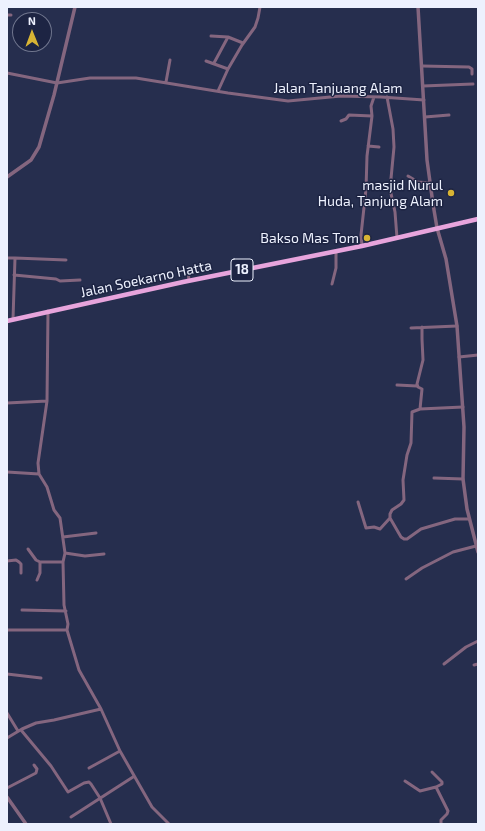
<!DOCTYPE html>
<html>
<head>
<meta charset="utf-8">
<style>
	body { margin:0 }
	#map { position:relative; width:485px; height:831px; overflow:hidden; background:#262e4e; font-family:"Exo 2",sans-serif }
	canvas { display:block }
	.frame { position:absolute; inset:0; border:8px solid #edf1fe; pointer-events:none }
	.north { position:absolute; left:12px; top:12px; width:40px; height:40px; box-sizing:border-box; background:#1d2443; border:1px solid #70768e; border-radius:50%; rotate:359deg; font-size:11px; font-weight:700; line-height:16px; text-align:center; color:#edf1fe }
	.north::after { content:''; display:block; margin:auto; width:14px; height:18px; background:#d8b434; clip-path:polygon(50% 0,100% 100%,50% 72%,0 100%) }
</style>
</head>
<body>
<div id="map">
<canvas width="485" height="831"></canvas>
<div class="frame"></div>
<div class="north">N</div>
</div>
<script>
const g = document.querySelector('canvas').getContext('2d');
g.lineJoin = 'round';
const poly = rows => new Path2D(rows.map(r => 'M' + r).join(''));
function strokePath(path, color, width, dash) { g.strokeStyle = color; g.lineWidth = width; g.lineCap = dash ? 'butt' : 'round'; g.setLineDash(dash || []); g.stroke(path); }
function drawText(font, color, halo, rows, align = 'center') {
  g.font = font + ' "Exo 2",sans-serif'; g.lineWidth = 3; g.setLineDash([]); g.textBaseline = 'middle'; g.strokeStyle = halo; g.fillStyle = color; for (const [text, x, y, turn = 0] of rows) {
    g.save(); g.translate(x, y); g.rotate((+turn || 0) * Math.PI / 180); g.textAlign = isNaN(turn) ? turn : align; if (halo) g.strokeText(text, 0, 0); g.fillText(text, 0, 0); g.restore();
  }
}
strokePath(poly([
	[7,15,11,15],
	[211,36,228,37,243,43],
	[206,61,228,69],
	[214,63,228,37],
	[422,66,469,67,472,69,472,74],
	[7,73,57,83,90,78,136,78,228,93,288,101,341,96,381,97,424,100],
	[166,82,170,60],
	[423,86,473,84],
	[218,91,228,69,242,45,255,27,258,18,260,7],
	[387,97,393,129,394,147,390,189,395,212,397,238],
	[425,117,449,115],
	[341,121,346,119,349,115,372,116],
	[368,146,379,147],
	[408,176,418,182,430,183],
	[362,246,361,235,366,189,367,156,372,116,371,106,374,97],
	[7,258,15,258,13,319],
	[15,258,66,260],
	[14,275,56,279,60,281,80,280],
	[189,281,188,270,189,268,195,267],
	[332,284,336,268,336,251],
	[48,311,47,401,38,463,39,474,47,487,54,510,60,518,65,553,63,562,64,605,68,624,67,630,79,670,101,709,120,751,152,807,169,824],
	[411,328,457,326],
	[459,357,478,355],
	[397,385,417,386],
	[7,403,47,401],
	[463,407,420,409,412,412,411,443,407,455,403,480,404,500,401,504,392,510,390,514,390,518,401,537,404,539,407,539,421,529,455,519,469,519],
	[420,409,422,389,418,387,417,384,423,360,422,339,422,327],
	[7,472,39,474],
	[434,478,463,479],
	[358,502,366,528,374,527,380,529,390,518],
	[63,537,96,533],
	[28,549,36,560,40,562,63,562],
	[65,553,85,556,104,554],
	[7,561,16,560,19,562,21,564,21,573],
	[406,579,422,568,453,552,476,546],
	[37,580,40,573,40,562],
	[22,610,66,611],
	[7,630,67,630],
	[444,664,466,647,478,641],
	[474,665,478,664],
	[7,674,41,678],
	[7,713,18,731],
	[21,730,51,766,68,792,84,783,89,782,91,784,100,798,111,824],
	[7,738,22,729,36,723,54,720,101,709],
	[89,768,120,751],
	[432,772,442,782,442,784,436,787],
	[405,781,420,791,436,787,448,811,447,814,441,820,441,824],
	[7,788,36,773,37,769,34,765],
	[71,817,133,777]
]), '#84667f', 3);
strokePath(poly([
	[418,7,427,160,433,204,437,228,446,259,457,326,464,427,463,479,467,509,478,552],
	[7,177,31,160,39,147,54,95,75,7],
	[7,797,26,824]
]), '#84667f', 3.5);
strokePath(poly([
	[7,321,183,282,362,246,478,219]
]), '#e7a4dc', 4.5);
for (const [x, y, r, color] of [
	[451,193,4,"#d8b434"],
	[367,238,4,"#d8b434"]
]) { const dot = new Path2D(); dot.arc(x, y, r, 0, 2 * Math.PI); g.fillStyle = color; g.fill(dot); strokePath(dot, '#1d2443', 1.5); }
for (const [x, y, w] of [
	[242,270,22]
]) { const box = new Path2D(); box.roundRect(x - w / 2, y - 11, w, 22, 3); g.fillStyle = '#1d2443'; g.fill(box); strokePath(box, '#edf1fe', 1); }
drawText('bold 13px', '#edf1fe', null, [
	["18",242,270]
]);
drawText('14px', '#edf1fe', '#1d2443', [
	["Jalan Tanjuang Alam",338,88],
	["Jalan Soekarno Hatta",146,279,-12]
]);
drawText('14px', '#edf1fe', '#1d2443', [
	["masjid Nurul",443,185],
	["Huda, Tanjung Alam",443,201],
	["Bakso Mas Tom",359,238]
], 'right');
</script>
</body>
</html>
